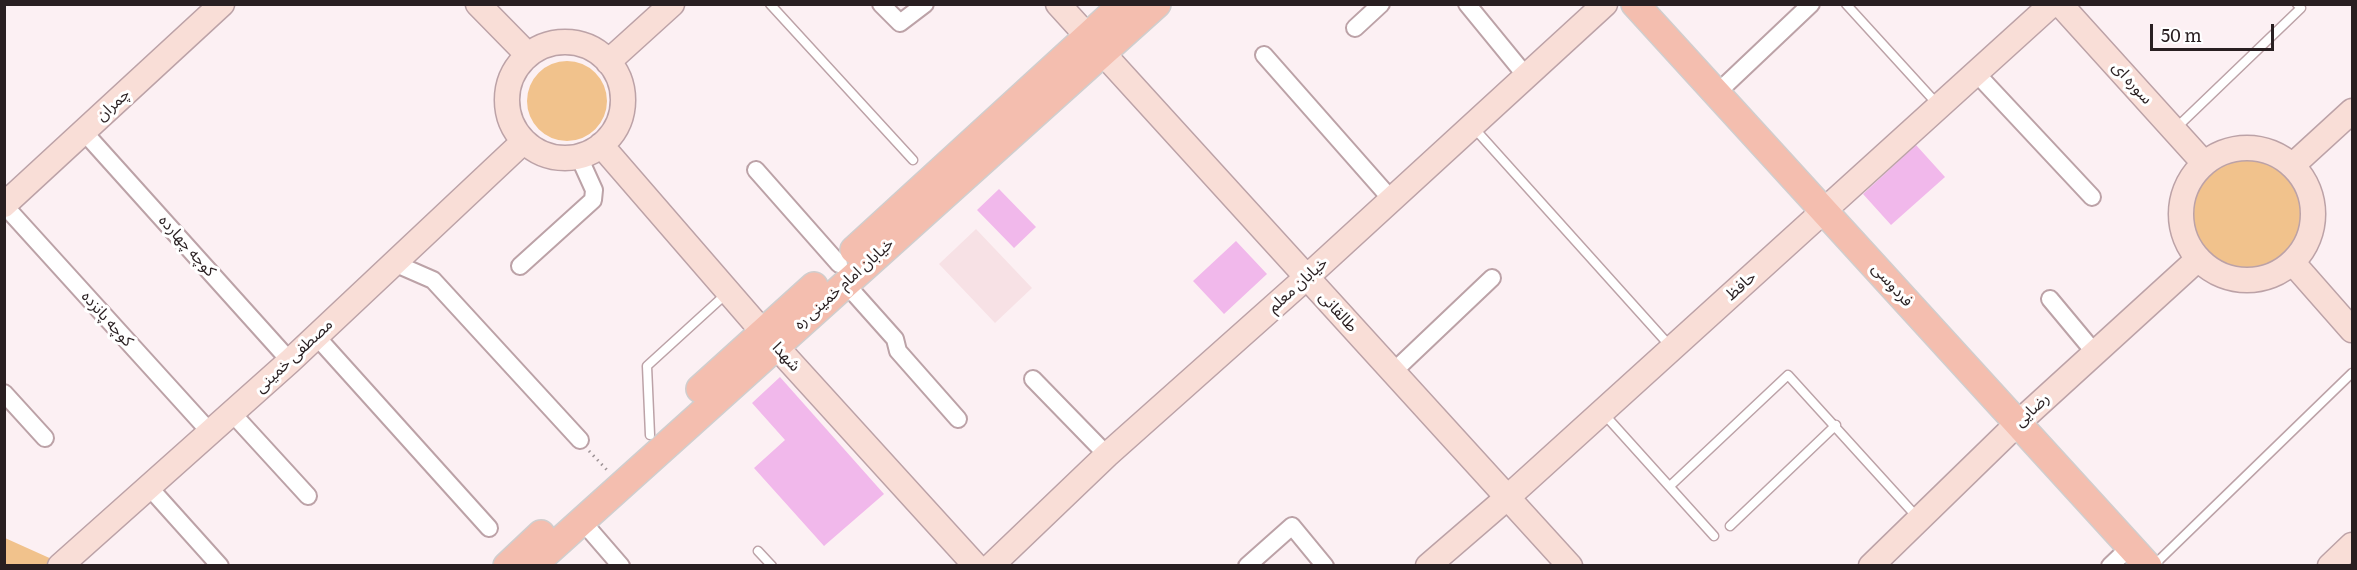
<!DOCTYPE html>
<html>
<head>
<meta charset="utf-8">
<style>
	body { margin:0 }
	#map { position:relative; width:2357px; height:570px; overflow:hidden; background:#fcf0f3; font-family:Literata,serif }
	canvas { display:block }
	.frame { position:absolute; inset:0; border:6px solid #291f21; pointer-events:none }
	.scale { position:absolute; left:2150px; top:24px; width:124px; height:27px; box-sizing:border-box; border:3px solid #291f21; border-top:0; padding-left:8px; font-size:18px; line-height:21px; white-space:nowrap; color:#291f21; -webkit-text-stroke:4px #fff; paint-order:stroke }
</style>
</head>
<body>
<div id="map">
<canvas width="2357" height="570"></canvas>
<div class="frame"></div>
<div class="scale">50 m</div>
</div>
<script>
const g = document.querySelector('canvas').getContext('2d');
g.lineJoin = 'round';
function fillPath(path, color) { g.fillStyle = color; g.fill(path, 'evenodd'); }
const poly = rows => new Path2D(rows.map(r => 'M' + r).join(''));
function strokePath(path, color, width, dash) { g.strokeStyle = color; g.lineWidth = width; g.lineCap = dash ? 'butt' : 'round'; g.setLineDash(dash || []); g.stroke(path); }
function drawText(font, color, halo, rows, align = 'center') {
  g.font = font + ' Literata,"Noto Sans Arabic",serif'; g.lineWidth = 6; g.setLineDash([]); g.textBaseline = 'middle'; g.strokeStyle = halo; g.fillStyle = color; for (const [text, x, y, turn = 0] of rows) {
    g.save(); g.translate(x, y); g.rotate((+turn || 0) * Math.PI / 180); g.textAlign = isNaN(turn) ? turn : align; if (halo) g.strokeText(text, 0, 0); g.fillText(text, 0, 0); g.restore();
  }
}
fillPath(poly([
	[976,229,1032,288,995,323,939,264]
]), '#f7e1e5');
fillPath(poly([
	'527 101a40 40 0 1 1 80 0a40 40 0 1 1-80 0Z',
	'2193 215a56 56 0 1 1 112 0a56 56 0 1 1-112 0Z',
	[5,538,65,565,5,565]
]), '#f1c28c');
fillPath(poly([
	[1916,145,1945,177,1891,225,1863,194],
	[999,189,1036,227,1014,248,977,210],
	[1236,241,1267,274,1224,314,1193,281],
	[780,377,884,494,824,546,754,468,785,440,752,403]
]), '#f1b8eb');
const lane = poly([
	[770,4,913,160],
	[1846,4,1939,106],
	[1474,128,1670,346],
	[2175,129,2301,8,2297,4],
	[1604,414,1714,536],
	[650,435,647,366,726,294],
	[1670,486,1788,375,1917,517],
	[1730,526,1836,425],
	[758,551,772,566],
	[2153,566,2352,373]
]);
const street = poly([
	[881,4,900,23,925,4],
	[1467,4,1526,76],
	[1355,28,1381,4],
	[1264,55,1391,199],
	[1976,73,2092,197],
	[1717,93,1811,4],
	[84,132,290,361],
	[756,170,839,264],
	[4,205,210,432],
	[394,263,433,280,580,440],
	[520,266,593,200,594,190,579,157],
	[845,283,895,339,898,351,958,419],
	[2050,299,2095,353],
	[316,336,489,528],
	[1393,372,1492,278],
	[1033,379,1107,455],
	[4,393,45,438],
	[232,413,308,496],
	[149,487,220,566],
	[582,521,621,566],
	[1247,566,1292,526,1325,566],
	[2110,566,2131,546]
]);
const secondary = poly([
	[478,4,528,55],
	[1058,4,1570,566],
	[2060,4,2203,162],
	'507 100a58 58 0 1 1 116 0a58 58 0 1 1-116 0Z',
	[608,62,672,4],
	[601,145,763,332,976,566],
	'2181 214a66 66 0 1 1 132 0a66 66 0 1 1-132 0Z',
	[2293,165,2352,111],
	[4,205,222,4],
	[2293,263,2352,330],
	[60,566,290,361,523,142],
	[991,566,1107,455,1307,277,1605,4],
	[1428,566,1508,497,2052,4],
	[1871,566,2018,423,2198,259],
	[2330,566,2352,545]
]);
const primary = poly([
	[1635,4,2148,566],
	[854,250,1123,4],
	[700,389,814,286],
	[507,566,541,534],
	[532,566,1157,4]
]);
strokePath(lane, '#bca2a7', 11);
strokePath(street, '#bca2a7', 20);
strokePath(secondary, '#bca2a7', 27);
strokePath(primary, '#d0cece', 30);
strokePath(poly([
	[589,451,607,470]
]), '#9d9295', 3, [1.5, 4.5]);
strokePath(lane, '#fff', 8);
strokePath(street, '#fff', 16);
strokePath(secondary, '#f9ded7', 24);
strokePath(primary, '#f4beaf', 27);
drawText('16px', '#291f21', '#fff', [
	["سوره ای",2132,83,48],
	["چمران",113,105,-43],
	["کوچه چهارده",187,246,48],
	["خیابان امام خمینی ره",844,284,-42],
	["خیابان معلم",1298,285,-42],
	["فردوسی",1892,285,48],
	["حافظ",1741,286,-42],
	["طالقانی",1338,312,48],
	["کوچه پانزده",107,319,48],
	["مصطفی خمینی",294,356,-43],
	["شهدا",786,357,48],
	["رضایی",2032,410,-43]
]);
</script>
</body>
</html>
